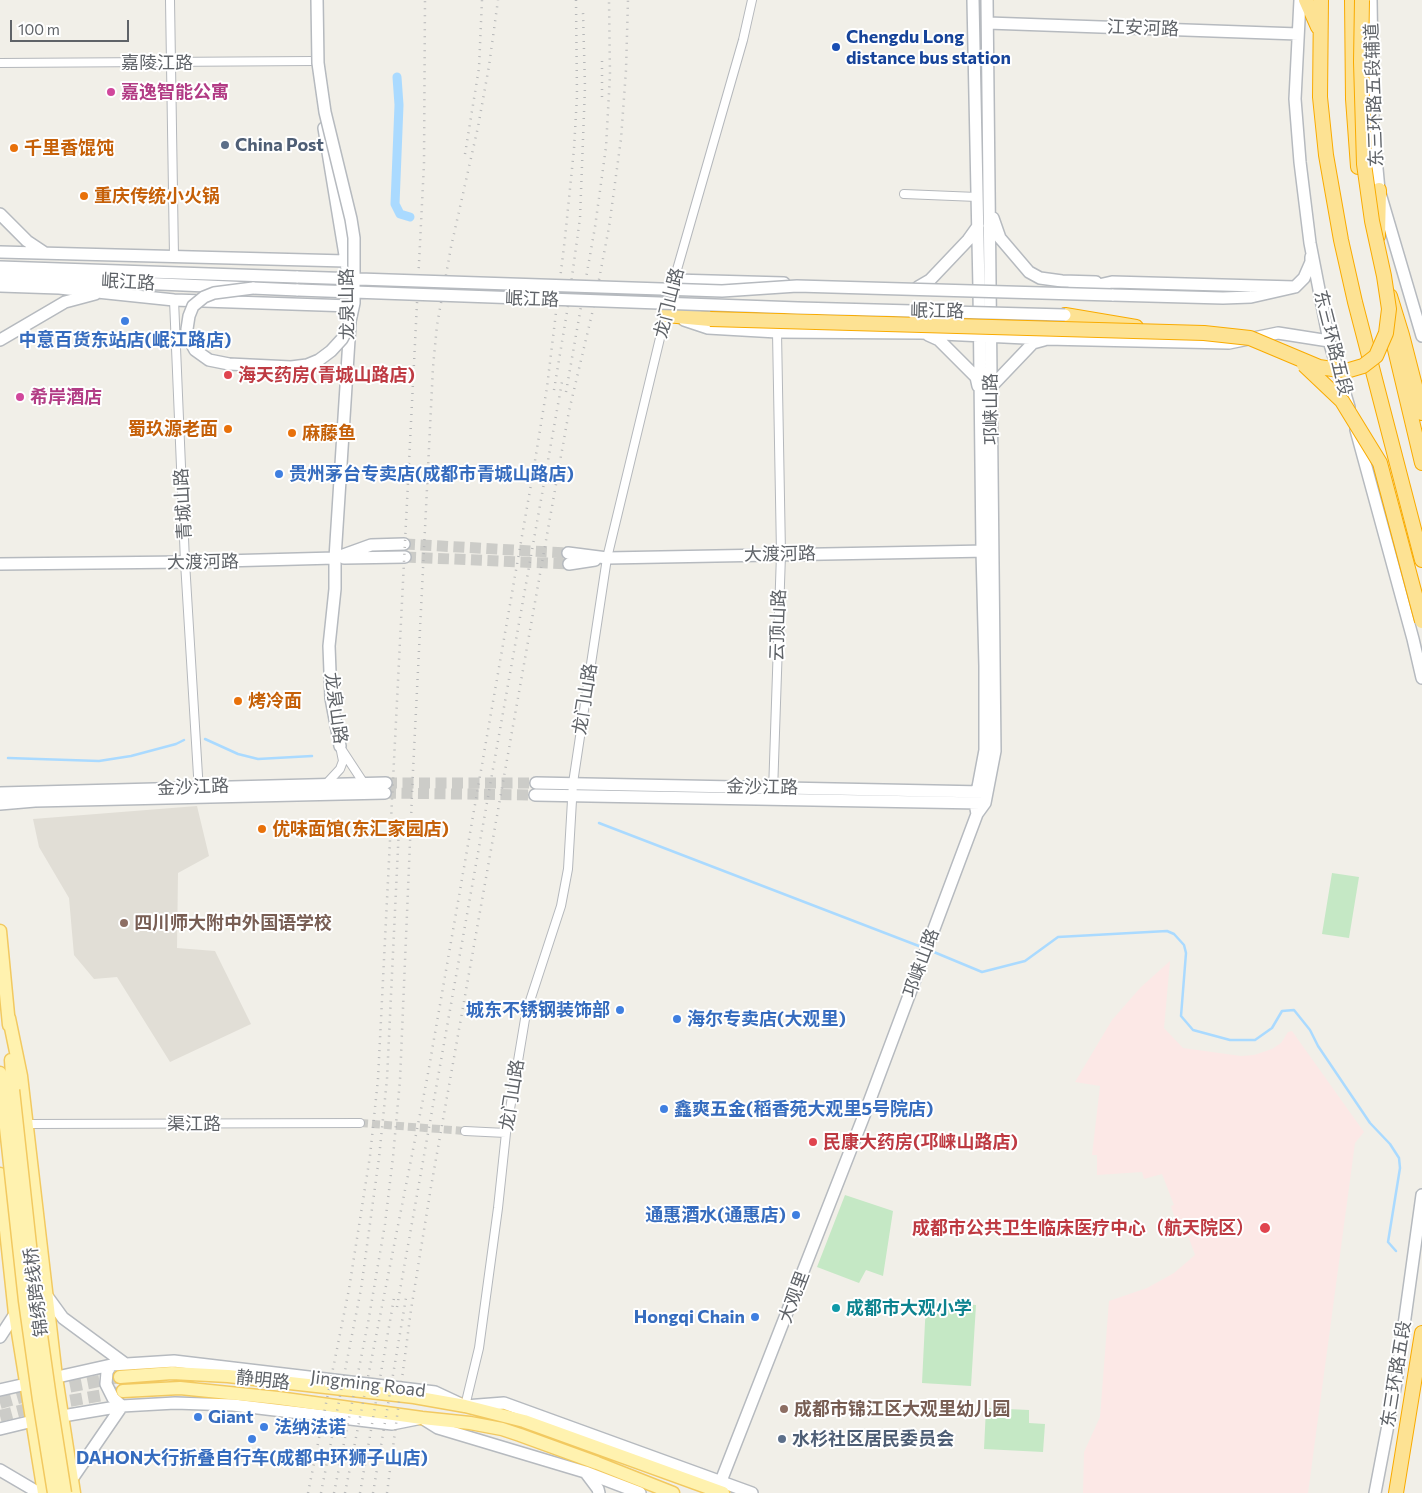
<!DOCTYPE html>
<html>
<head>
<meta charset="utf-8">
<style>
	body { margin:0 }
	#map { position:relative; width:1422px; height:1493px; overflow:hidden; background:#f1efe8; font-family:Commissioner,sans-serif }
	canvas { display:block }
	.scale { position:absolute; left:10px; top:20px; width:119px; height:22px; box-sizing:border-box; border:2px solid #5f6368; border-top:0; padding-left:6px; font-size:15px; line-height:18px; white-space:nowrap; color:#5f6368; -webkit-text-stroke:4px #fff; paint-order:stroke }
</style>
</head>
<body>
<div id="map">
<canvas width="1422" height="1493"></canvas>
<div class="scale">100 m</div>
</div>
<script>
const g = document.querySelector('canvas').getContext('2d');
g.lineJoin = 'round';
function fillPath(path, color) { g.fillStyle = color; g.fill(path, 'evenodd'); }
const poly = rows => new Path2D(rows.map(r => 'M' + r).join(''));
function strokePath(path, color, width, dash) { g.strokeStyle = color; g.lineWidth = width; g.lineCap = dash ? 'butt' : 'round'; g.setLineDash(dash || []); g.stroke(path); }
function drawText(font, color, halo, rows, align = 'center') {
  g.font = font + ' Commissioner,"Noto Sans SC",sans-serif'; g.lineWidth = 4; g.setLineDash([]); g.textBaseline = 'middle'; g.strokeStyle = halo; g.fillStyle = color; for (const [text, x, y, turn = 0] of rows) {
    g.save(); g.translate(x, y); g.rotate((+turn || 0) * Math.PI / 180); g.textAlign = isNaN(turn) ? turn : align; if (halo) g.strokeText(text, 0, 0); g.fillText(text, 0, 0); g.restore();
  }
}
fillPath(poly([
	[197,806,209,856,178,873,177,948,215,951,251,1024,170,1062,117,977,94,979,74,955,69,898,39,847,33,819]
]), '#e1ded6');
fillPath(poly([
	[1170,961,1164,1028,1183,1048,1241,1056,1254,1055,1272,1049,1281,1043,1288,1032,1292,1031,1364,1132,1355,1143,1308,1493,1083,1493,1084,1452,1100,1417,1109,1301,1147,1288,1174,1273,1195,1255,1185,1227,1178,1229,1171,1206,1174,1205,1162,1174,1144,1179,1142,1172,1097,1175,1097,1155,1092,1155,1100,1086,1075,1082,1112,1020,1141,987]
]), '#fce8e6');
fillPath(poly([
	[1332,873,1359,877,1349,938,1322,934],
	[845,1195,893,1211,883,1276,866,1270,859,1283,817,1267],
	[926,1302,976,1305,971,1386,922,1383],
	[986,1408,1029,1410,1029,1423,1045,1424,1043,1452,984,1449]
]), '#c5e8c5');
strokePath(poly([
	[205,739,238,754,258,759,312,756],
	[8,758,99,761,131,756,176,744,184,740],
	[599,823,924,948],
	[929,950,982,972,1025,961,1058,937,1167,931,1174,934,1184,945,1186,953,1181,1016,1193,1030,1230,1040,1255,1040,1272,1028,1282,1011,1294,1010,1310,1030,1318,1046,1370,1123,1390,1144,1399,1158,1400,1168,1388,1242,1396,1251]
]), '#aadaff', 2.5);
strokePath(poly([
	[397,77,399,105,395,204,400,214,410,217]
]), '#aadaff', 9);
strokePath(poly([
	[360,1123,465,1131]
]), '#ccccc8', 8, [8, 4]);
strokePath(poly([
	[404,544,568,553],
	[405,557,569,564],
	[386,783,536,783],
	[385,793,535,795]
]), '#ccccc8', 11, [11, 5.5]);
strokePath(poly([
	[0,1403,32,1394,120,1377],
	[0,1416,35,1407,120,1392]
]), '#ccccc8', 12, [12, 6]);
const street = poly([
	[170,0,174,257],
	[0,63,314,61],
	[904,194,977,197],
	[174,300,185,562,199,792],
	[342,750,363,782],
	[327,783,340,769,343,761,340,746],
	[773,792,781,554,777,332],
	[28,1124,360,1123],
	[465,1131,506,1133],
	[465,1406,479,1348,498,1208,506,1133,526,1013,561,906,568,869,573,783,607,558,674,280,743,40,752,0]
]);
const secondary = poly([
	[973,0,979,289,982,551,985,666,985,750,975,803,977,814],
	[1300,0,1295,99,1300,162,1310,243,1329,341,1349,407],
	[1371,0,1373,126,1379,190,1422,336],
	[988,23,1298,34],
	[324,128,346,261,349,288],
	[0,214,27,241,45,253],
	[993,218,1000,238,1029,272,1040,278,1062,281,1096,282],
	[0,252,346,261],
	[0,267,298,277],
	[0,277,298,290],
	[674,280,784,283],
	[0,286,59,288,174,300,351,306],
	[918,287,930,280,968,240,978,226],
	[1072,291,1112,282,1295,287],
	[1112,295,1223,298,1251,297,1295,287,1304,278,1311,262,1311,257],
	[684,320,708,328,777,332,921,333,1046,339,1229,343,1278,333,1329,341],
	[928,335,939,340,976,377,978,386],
	[0,340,65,302,95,294],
	[990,388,1033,343,1044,340],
	[1356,430,1413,639,1422,678],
	[568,553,607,558,988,551],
	[344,558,405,557],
	[0,564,185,562,335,558,371,545,404,544],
	[569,564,595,560],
	[340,746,331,698,329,646,335,589,335,558,350,324],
	[536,783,983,792],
	[0,793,386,783],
	[535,795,980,803],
	[0,804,35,801,385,793],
	[47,1296,63,1318,124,1363],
	[0,1337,15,1314],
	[0,1390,111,1365,174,1361,435,1392,465,1406,504,1403,752,1493],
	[0,1429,33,1421,122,1406,175,1403,233,1405,392,1424,422,1418,438,1428,585,1472,640,1493],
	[0,1470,39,1493],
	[586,1473,598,1489,599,1493],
	[72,1479,122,1406,113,1398,106,1384,107,1372,111,1365],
	[721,1481,865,1113,977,814,985,803,995,751,987,0],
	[1375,1493,1396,1383,1422,1195]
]);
const primary = poly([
	[0,931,9,1025],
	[9,1018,21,1076,56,1377,74,1493],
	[11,1060,13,1090],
	[0,1073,2,1091],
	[0,1174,15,1314,44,1493],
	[120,1377,172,1373,228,1376,414,1397,465,1406,524,1421,723,1493],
	[123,1391,180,1388,278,1398,422,1418,470,1423,502,1429,520,1435,597,1463,673,1493]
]);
const highway = poly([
	[1306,0,1318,27],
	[1321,0,1320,97,1326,155,1341,240,1355,302,1422,560],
	[1352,0,1353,99,1358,167],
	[1378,236,1379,190],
	[1390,296,1402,335,1422,413],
	[666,315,710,319],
	[1065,315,1136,327],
	[1388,320,1422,463],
	[1396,1493,1422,1333]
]);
strokePath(street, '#b5b8bc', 10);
strokePath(secondary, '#b6babf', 14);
strokePath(primary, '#f2c960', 15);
strokePath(highway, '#f9ab00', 16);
strokePath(street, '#fff', 8);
strokePath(secondary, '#fff', 11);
strokePath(primary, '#fff2af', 12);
strokePath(highway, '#fde293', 14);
strokePath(poly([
	[602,97,602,55],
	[465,154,479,68,482,0],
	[554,390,568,306,580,218,585,87,583,12],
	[566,392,595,227,606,147,610,75,609,0],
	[397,1307,562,382],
	[308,1493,349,1289,370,1156,378,1079,424,164,425,0],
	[321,1493,361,1289,379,1158,387,1079,399,827],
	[334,1493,368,1323,385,1224,393,1157,400,1080,413,771,433,367,437,325,451,247,478,127,489,66,498,0],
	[345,1493,427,1079,533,473,547,387,565,238,574,149,577,96,576,0],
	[360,1493,394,1298],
	[373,1493,406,1298],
	[387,1493,411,1310,431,1187,569,411,595,301,609,227,621,139,626,70,628,0]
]), '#b6b7b8', 2.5, [1, 6]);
const secondaryBridge = poly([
	[298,277,722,291,797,286,1112,295],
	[253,288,214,293,204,297,193,306,189,316,187,329,189,339,195,350,209,360,229,364,291,367,307,365,319,360,331,351,342,339,349,326,354,303,354,238,351,219,325,112,318,63,317,0],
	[298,290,798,308,1065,315]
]);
const primaryBridge = poly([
	[13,1090,36,1300,50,1398,65,1493],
	[2,1091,25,1301,39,1400,54,1493]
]);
const highwayBridge = poly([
	[710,319,1204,333,1250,338,1319,367,1346,371,1363,366,1376,356,1386,333,1389,309,1384,276,1372,221,1364,164,1361,62,1362,0],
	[1304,365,1342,401,1380,463,1422,621]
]);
strokePath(secondaryBridge, '#b6babf', 14, []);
strokePath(primaryBridge, '#f2c960', 15, []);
strokePath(highwayBridge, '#f9ab00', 16, []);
strokePath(secondaryBridge, '#fff', 11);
strokePath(primaryBridge, '#fff2af', 12);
strokePath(highwayBridge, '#fde293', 14);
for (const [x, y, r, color] of [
	[836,47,5,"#1a4fb4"],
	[111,92,5,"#d1479c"],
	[225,145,5,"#5c6f8a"],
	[14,148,5,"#e8710a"],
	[84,196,5,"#e8710a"],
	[125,321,5,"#3f7fe0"],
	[228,375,5,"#e0444e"],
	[20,397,5,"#d1479c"],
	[228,429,5,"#e8710a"],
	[292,433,5,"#e8710a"],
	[279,474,5,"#3f7fe0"],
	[238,701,5,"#e8710a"],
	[262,829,5,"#e8710a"],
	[124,923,5,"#8d6e63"],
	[620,1010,5,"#3f7fe0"],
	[677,1019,5,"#3f7fe0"],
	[664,1109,5,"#3f7fe0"],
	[813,1142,5,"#e0444e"],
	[796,1215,5,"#3f7fe0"],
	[1265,1228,6,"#e0444e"],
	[836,1308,5,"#0f9aa8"],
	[755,1317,5,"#3f7fe0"],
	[784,1409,5,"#8d6e63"],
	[198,1417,5,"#3f7fe0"],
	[264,1427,5,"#3f7fe0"],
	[252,1439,5,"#3f7fe0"],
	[782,1439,5,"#5c6f8a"]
]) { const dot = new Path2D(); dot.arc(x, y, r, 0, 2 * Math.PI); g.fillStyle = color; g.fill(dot); strokePath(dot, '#fff', 2); }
drawText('18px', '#5f6368', '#fff', [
	["江安河路",1143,28,2],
	["嘉陵江路",157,63],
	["东三环路五段辅道",1374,95,-92],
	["岷江路",128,282,3],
	["岷江路",532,299,2],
	["龙门山路",669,303,-76],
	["龙泉山路",347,304,-91],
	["岷江路",937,311,1],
	["东三环路五段",1333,343,76],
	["邛崃山路",991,409,-91],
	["青城山路",183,504,-93],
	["大渡河路",780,554,-1],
	["大渡河路",203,562,-1],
	["云顶山路",778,625,-88],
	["龙门山路",585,699,-81],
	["龙泉山路",336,708,82],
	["金沙江路",193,787,-2],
	["金沙江路",762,787,1],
	["邛崃山路",921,963,-70],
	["龙门山路",512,1095,-81],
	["渠江路",194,1124],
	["锦绣跨线桥",36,1292,-97],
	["大观里",794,1297,-69],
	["东三环路五段",1396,1374,-81],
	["静明路",263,1380,6],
	["Jingming Road",368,1384,7]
]);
drawText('bold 18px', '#164399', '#fff', [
	["Chengdu Long",846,37],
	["distance bus station",846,58]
], 'left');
drawText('bold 18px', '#b23c85', '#fff', [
	["嘉逸智能公寓",121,92],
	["希岸酒店",30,397]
], 'left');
drawText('bold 18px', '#4e5e75', '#fff', [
	["China Post",235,145],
	["水杉社区居民委员会",792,1439]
], 'left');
drawText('bold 18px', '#c56008', '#fff', [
	["千里香馄饨",24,148],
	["重庆传统小火锅",94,196],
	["蜀玖源老面",218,429,"right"],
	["麻藤鱼",302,433],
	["烤冷面",248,701],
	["优味面馆(东汇家园店)",272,829]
], 'left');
drawText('bold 18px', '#366cbe', '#fff', [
	["中意百货东站店(岷江路店)",125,340,"center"],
	["贵州茅台专卖店(成都市青城山路店)",289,474],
	["城东不锈钢装饰部",610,1010,"right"],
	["海尔专卖店(大观里)",687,1019],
	["鑫爽五金(稻香苑大观里5号院店)",674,1109],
	["通惠酒水(通惠店)",786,1215,"right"],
	["Hongqi Chain",745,1317,"right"],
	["Giant",208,1417],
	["法纳法诺",274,1427],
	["DAHON大行折叠自行车(成都中环狮子山店)",252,1458,"center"]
], 'left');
drawText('bold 18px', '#be3a42', '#fff', [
	["海天药房(青城山路店)",238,375],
	["民康大药房(邛崃山路店)",823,1142],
	["成都市公共卫生临床医疗中心（航天院区）",1254,1228,"right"]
], 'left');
drawText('bold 18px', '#785e54', '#fff', [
	["四川师大附中外国语学校",134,923],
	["成都市锦江区大观里幼儿园",794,1409]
], 'left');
drawText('bold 18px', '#0d838f', '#fff', [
	["成都市大观小学",846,1308]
], 'left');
</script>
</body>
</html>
